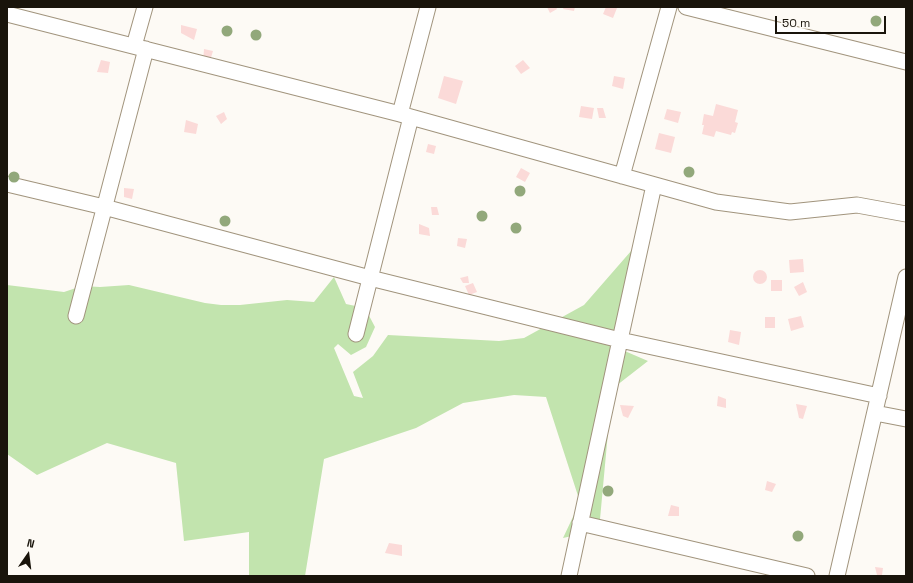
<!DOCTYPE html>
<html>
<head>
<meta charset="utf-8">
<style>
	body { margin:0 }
	#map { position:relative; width:913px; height:583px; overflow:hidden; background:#fdfaf5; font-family:"Space Grotesk",sans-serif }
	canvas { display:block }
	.frame { position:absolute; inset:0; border:8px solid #19140b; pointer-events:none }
	.north { position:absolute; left:8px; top:535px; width:40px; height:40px; -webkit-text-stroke:3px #fdfaf5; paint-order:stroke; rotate:14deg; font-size:11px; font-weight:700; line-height:16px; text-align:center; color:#19140b }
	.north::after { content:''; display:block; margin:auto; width:14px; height:18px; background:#19140b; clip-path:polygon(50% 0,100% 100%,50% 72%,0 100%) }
	.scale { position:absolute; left:775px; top:16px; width:111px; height:18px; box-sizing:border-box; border:2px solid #19140b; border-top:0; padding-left:5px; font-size:12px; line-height:14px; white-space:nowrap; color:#19140b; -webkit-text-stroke:3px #fdfaf5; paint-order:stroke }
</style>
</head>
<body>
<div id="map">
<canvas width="913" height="583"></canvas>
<div class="frame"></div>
<div class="north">N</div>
<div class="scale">50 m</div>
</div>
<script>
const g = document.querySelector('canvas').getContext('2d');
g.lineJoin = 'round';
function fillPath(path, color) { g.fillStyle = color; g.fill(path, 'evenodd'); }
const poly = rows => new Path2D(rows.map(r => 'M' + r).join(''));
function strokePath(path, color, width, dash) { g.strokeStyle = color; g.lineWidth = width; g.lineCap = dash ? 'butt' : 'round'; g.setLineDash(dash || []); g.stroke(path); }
fillPath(poly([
	[645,235,638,298,620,349,648,361,612,389,599,530,563,538,580,502,546,397,514,395,463,403,416,428,324,459,305,576,249,576,249,532,184,541,176,463,107,443,37,475,7,454,7,285,64,292,82,286,100,287,129,285,205,303,221,305,240,305,287,300,314,302,334,277,346,304,365,308,375,327,366,347,351,355,338,344,334,348,354,396,363,398,353,372,373,356,388,335,499,341,524,338,584,305]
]), '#c2e4ae');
fillPath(poly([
	[547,7,556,7,557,9,550,13],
	[564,7,575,7,574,11,563,9],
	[606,7,613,7,617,8,613,18,603,14],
	[181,25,197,29,194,40,181,33],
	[204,49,213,51,209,64,203,62],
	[101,60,110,62,108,73,97,72],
	[523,60,530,68,521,74,515,66],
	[444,76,463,81,456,104,438,98],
	[614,76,625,78,623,89,612,86],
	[716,104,738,110,735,122,738,123,735,133,732,132,731,135,716,131,714,137,702,134,704,125,702,125,704,114,713,116],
	[581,106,594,108,592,119,579,117],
	[597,108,603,108,606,118,599,118],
	[667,109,681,112,678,123,664,119],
	[224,112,227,119,221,124,216,116],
	[186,120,198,124,196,134,184,132],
	[659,133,675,137,671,153,655,149],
	[428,144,436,146,434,154,426,152],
	[521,168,530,173,525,182,516,177],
	[124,188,134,189,132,199,124,197],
	[431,207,437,207,439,215,432,215],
	[419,224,429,228,430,236,419,234],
	[458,238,467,239,465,248,457,246],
	[803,259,804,272,790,273,789,260],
	'753 277a7 7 0 1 1 14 0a7 7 0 1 1-14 0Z',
	[468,276,469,283,463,283,460,278],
	[771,280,782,280,782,291,771,291],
	[803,282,807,292,799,296,794,287],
	[473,283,477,292,469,295,465,286],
	[801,316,804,327,791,331,788,319],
	[765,317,775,317,775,328,765,328],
	[730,330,741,332,739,345,728,342],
	[718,396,726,399,726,408,717,406],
	[796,404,807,406,803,419,799,418],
	[620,405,634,406,628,418,623,416],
	[767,481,776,484,772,492,765,490],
	[671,505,679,507,679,516,668,516],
	[389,543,402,545,402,556,385,553],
	[875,567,883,568,882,575,877,575]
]), '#fbdad8');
const street = poly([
	[686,7,906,62],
	[7,14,400,114,716,202,790,212,857,205,906,214],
	[134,46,145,7],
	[400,114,428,7],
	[622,176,669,7],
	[7,184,104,207,370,278,620,340,879,396],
	[76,316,146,49],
	[356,334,411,117],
	[875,413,906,419],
	[580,523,807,576],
	[569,576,620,340,654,185],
	[837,576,906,277]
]);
strokePath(street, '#a1947d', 17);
strokePath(street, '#fff', 15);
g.fillStyle = '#92a87b';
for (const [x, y] of [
	[876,21],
	[227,31],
	[256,35],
	[689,172],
	[14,177],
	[520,191],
	[482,216],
	[225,221],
	[516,228],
	[608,491],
	[798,536]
]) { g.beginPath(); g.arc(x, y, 5.5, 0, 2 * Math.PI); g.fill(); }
</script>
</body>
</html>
